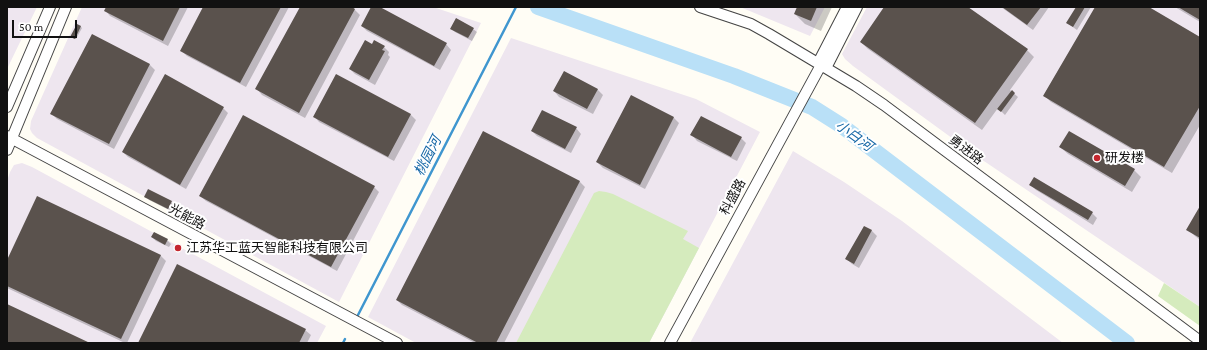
<!DOCTYPE html>
<html>
<head>
<meta charset="utf-8">
<style>
	body { margin:0 }
	#map { position:relative; width:1207px; height:350px; overflow:hidden; background:#fffdf5; font-family:"Crimson Pro",serif }
	canvas { display:block }
	.frame { position:absolute; inset:0; border:8px solid #111; pointer-events:none }
	.scale { position:absolute; left:12px; top:20px; width:65px; height:18px; box-sizing:border-box; border:2px solid #111; border-top:0; padding-left:5px; font-size:12px; line-height:14px; white-space:nowrap; color:#111; -webkit-text-stroke:3px #fff; paint-order:stroke }
</style>
</head>
<body>
<div id="map">
<canvas width="1207" height="350"></canvas>
<div class="frame"></div>
<div class="scale">50 m</div>
</div>
<script>
const g = document.querySelector('canvas').getContext('2d');
g.lineJoin = 'round';
function fillPath(path, color) { g.fillStyle = color; g.fill(path, 'evenodd'); }
const poly = rows => new Path2D(rows.map(r => 'M' + r).join(''));
function strokePath(path, color, width, dash) { g.strokeStyle = color; g.lineWidth = width; g.lineCap = dash ? 'butt' : 'round'; g.setLineDash(dash || []); g.stroke(path); }
function drawText(font, color, halo, rows, align = 'center') {
  g.font = font + ' "Crimson Pro","Noto Sans SC",serif'; g.lineWidth = 4; g.setLineDash([]); g.textBaseline = 'middle'; g.strokeStyle = halo; g.fillStyle = color; for (const [text, x, y, turn = 0] of rows) {
    g.save(); g.translate(x, y); g.rotate((+turn || 0) * Math.PI / 180); g.textAlign = isNaN(turn) ? turn : align; if (halo) g.strokeText(text, 0, 0); g.fillText(text, 0, 0); g.restore();
  }
}
fillPath(poly([
	[7,7,37,7,7,69],
	[82,7,433,7,481,23,339,302,37,138,32,133,30,129,31,121],
	[740,7,825,7,810,36],
	[867,7,1200,7,1200,307,978,157,853,66,845,59,842,54],
	[511,38,696,99,760,132,649,343,416,343,368,317],
	[793,151,844,182,902,221,1063,343,690,343],
	[22,163,32,167,326,326,317,343,7,343,7,181,10,172,14,165]
]), '#eee6ef');
fillPath(poly([
	[599,191,606,192,613,194,688,231,683,239,699,248,649,343,516,343,594,193],
	[1164,283,1200,307,1200,326,1158,296]
]), '#d5ebbd');
fillPath(poly([
	[107,7,188,7,168,46,110,16,105,10],
	[205,7,289,7,246,87,187,56,181,50],
	[301,7,350,7,354,9,360,15,305,118,262,95,257,89],
	[372,7,378,7,446,44,451,50,440,70,367,31,362,26],
	[798,7,832,7,821,31,805,24,795,14],
	[885,7,966,7,1027,50,1034,57,1010,90,1018,97,1005,115,998,108,982,130,868,49,861,42],
	[1001,7,1049,7,1033,30],
	[1077,7,1091,7,1077,30,1067,23],
	[1096,7,1147,7,1200,38,1200,125,1172,173,1051,102,1044,95],
	[1175,7,1200,7,1200,22],
	[80,26,82,28,76,39,73,38],
	[451,28,473,29,477,32,472,41,455,32],
	[92,35,150,65,155,70,114,149,57,119,52,114],
	[372,45,384,47,389,52,388,55,390,57,375,85,355,74,350,69],
	[597,89,603,95,593,114,559,97,554,91],
	[631,96,674,118,679,123,645,189,603,168,597,162],
	[223,108,228,113,186,189,128,157,123,152],
	[410,114,416,120,394,161,319,122,314,116],
	[576,128,581,134,571,153,537,136,532,131],
	[484,133,580,182,585,187,504,343,475,343,402,305,397,300],
	[692,135,741,138,746,143,737,161,697,141],
	[1060,147,1134,170,1141,177,1132,192,1068,154],
	[1031,185,1092,213,1097,218,1093,225,1036,190],
	[374,187,379,192,337,271,206,201,200,196],
	[146,196,171,202,174,205,171,211,149,200],
	[1200,208,1200,240,1195,236,1188,229],
	[864,227,872,231,877,236,859,268,852,264,847,259],
	[152,237,167,240,171,244,169,247,156,241],
	[160,255,166,261,127,343,125,343,7,288,7,262],
	[305,330,311,335,307,343,139,343]
]), '#0003');
strokePath(poly([
	[358,315,516,7],
	[343,343,345,339]
]), '#3f96cf', 2.5);
strokePath(poly([
	[538,7,734,76,812,107,842,126,1127,343]
]), '#b9e0f7', 16);
fillPath(poly([
	[106,7,180,7,163,41,104,11],
	[203,7,281,7,240,83,180,51],
	[300,7,352,7,355,9,299,113,255,89],
	[371,7,380,7,447,43,434,66,361,26],
	[797,7,817,7,811,21,794,14],
	[884,7,968,7,1028,49,975,123,860,42],
	[1002,7,1041,7,1027,25],
	[1076,7,1085,7,1073,27,1066,23],
	[1095,7,1149,7,1200,37,1200,106,1164,167,1043,96],
	[1178,7,1200,7,1200,20],
	[456,18,474,28,468,38,450,29],
	[77,24,81,26,75,39,70,37],
	[92,34,150,64,109,144,50,114],
	[365,40,372,44,374,40,385,46,382,50,385,51,369,80,349,69],
	[564,71,598,89,587,109,553,91],
	[165,74,224,107,180,185,122,152],
	[336,74,411,114,388,157,313,117],
	[1012,90,1015,93,1001,112,997,109],
	[631,95,674,117,640,185,596,162],
	[542,110,577,127,565,149,531,131],
	[243,115,375,186,331,267,199,196],
	[701,116,742,137,731,157,690,135],
	[483,131,580,181,496,343,478,343,396,300],
	[1069,131,1135,169,1125,186,1059,147],
	[1034,177,1093,212,1088,220,1029,185],
	[148,189,172,201,168,209,144,197],
	[37,196,161,255,121,339,7,286,7,260],
	[1200,206,1200,238,1186,230],
	[864,226,872,230,854,264,845,259],
	[154,232,168,239,165,245,151,237],
	[177,264,306,329,299,343,138,343],
	[7,304,90,343,7,343]
]), '#5a524d');
const minor = poly([
	[700,7,751,24,769,34,856,86,884,105,1200,341],
	[818,63,847,7],
	[826,68,857,7],
	[7,107,50,7],
	[7,136,397,343],
	[7,150,66,7],
	[670,343,821,65]
]);
strokePath(minor, '#444', 12);
strokePath(minor, '#fff', 10);
for (const [x, y, r, color] of [
	[1097,158,4,"#c4262e"],
	[178,248,4,"#c4262e"]
]) { const dot = new Path2D(); dot.arc(x, y, r, 0, 2 * Math.PI); g.fillStyle = color; g.fill(dot); strokePath(dot, '#fff', 1.5); }
drawText('13px', '#111', '#fff', [
	["勇进路",966,150,37],
	["科盛路",733,197,-62],
	["光能路",187,217,28]
]);
drawText('13px', '#111', '#fff', [
	["研发楼",1105,158],
	["江苏华工蓝天智能科技有限公司",186,248]
], 'left');
drawText('italic 14px', '#1768a6', '#fff', [
	["小白河",854,136,36],
	["桃园河",428,156,-63]
]);
</script>
</body>
</html>
